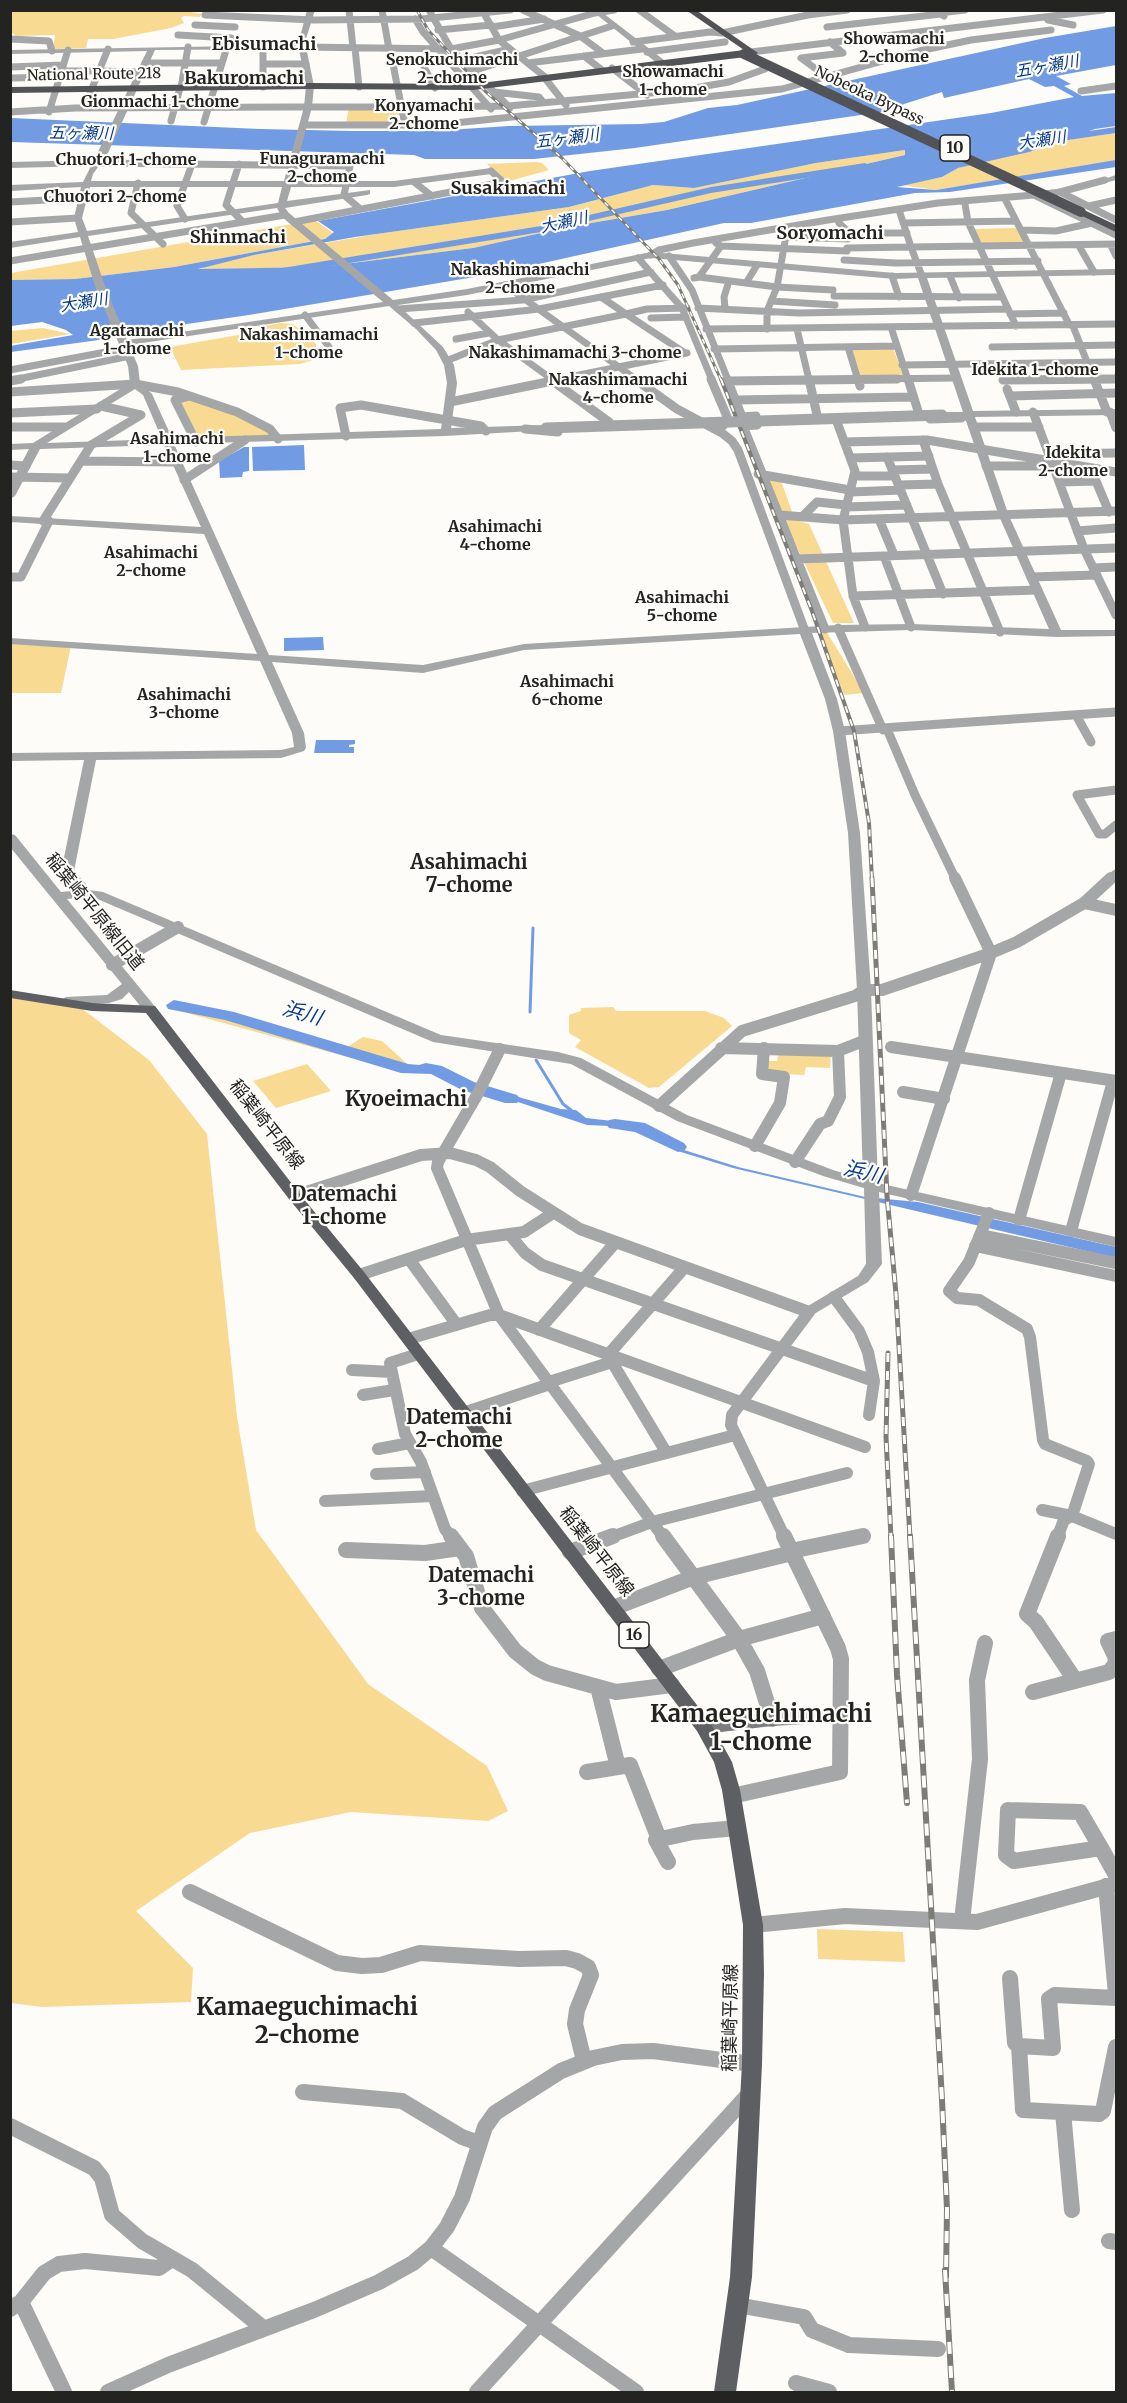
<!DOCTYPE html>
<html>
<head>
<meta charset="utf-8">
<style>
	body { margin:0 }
	#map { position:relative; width:1127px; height:2403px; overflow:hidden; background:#fdfcf8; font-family:Merriweather,serif }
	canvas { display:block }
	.frame { position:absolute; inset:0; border:12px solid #232322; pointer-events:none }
</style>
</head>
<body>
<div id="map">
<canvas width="1127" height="2403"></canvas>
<div class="frame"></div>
</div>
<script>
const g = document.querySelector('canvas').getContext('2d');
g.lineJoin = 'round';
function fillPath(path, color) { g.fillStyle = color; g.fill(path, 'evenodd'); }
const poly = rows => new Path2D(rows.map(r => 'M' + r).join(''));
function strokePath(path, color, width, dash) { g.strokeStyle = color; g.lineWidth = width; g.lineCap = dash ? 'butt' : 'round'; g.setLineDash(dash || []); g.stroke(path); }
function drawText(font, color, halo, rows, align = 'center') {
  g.font = font + ' Merriweather,"Noto Sans JP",serif'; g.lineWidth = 4.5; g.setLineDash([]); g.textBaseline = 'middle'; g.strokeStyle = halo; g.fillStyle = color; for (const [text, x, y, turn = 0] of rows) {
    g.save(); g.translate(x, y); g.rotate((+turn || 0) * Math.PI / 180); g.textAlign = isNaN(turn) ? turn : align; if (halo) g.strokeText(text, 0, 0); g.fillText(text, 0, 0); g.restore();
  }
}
fillPath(poly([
	[179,10,202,14,200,17,184,16,181,18,184,23,171,28,113,39,88,39,86,48,53,49,55,35,16,36,11,32,10,11],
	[349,107,400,108,401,115,389,115,388,124,346,124],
	[1116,133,1116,162,936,190,902,185,942,177,958,168,1073,139],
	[905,150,905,155,667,210,568,227,473,248,320,267,202,269,206,265,254,255,383,233,569,207,653,185,694,188,816,163],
	[537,162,542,163,549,170,506,182,487,164],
	[315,220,333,233,325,239,174,267,75,279,11,280,11,273],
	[1016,228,1027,244,982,246,973,229],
	[281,323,293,324,316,344,316,359,300,364,181,370,170,347,255,332,264,326],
	[43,328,70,334,11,344,11,331],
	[851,348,893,348,904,378,859,379],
	[188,397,227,411,274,435,197,439,177,400],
	[765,480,781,481,795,520,809,524,854,623,833,623],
	[819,631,826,631,864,693,844,695],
	[11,643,71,646,61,693,10,693],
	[11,998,80,1007,149,1060,207,1134,237,1417,256,1530,368,1684,487,1766,508,1811,488,1821,351,1812,250,1833,136,1911,193,1968,191,2002,42,2007,11,2003],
	[175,1007,210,1011,347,1047,363,1037,382,1041,415,1071,406,1073,176,1010],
	[613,1007,616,1011,705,1011,724,1018,732,1026,659,1087,649,1088,575,1047,581,1040,569,1033,569,1015,581,1011,581,1008],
	[779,1050,831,1052,830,1068,806,1067,804,1075,764,1073,765,1061,777,1061],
	[307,1064,331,1091,276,1108,253,1081],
	[423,1067,433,1067,475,1083,466,1091,440,1078,440,1075,426,1072],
	[817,1929,903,1932,905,1962,818,1959]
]), '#f8da92');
fillPath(poly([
	[1116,26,1116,65,1056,76,1071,84,1064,86,1082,96,1116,93,1116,126,1095,129,1029,152,958,168,942,177,897,187,936,190,1116,160,1116,167,950,192,915,193,751,223,724,223,498,273,249,315,111,335,106,339,11,352,10,346,73,335,66,330,42,322,11,326,11,280,75,279,174,267,325,239,334,232,318,221,590,171,991,113,1074,97,1054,86,1045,87,1029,79,944,98,942,92,904,104,895,110,635,148,534,159,425,159,414,155,11,142,11,118,260,129,352,131,432,131,509,126,641,124,664,122,708,108,737,105,1045,38],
	[905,150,905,155,667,210,568,227,473,248,320,267,198,269,254,255,355,237,569,207,653,185,694,188,816,163],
	[304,445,305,470,253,471,252,447],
	[244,447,249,447,249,471,243,472,242,477,220,478,219,461],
	[323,637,324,650,284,651,284,638],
	[316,740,355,740,355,744,349,745,349,747,354,747,354,753,314,753],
	[490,1089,561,1109,576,1110,586,1118,630,1123,684,1150,738,1167,865,1197,918,1202,1116,1247,1116,1258,733,1168,681,1152,633,1127,587,1125,488,1092]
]), '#719ce3');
strokePath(poly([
	[530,1012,533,928],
	[536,1060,563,1104,571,1110]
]), '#719ce3', 3);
fillPath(poly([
	[1116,127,1116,133,1048,143,1043,140,1048,137,1116,127],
	[865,163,870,166,869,168,711,193,541,232,282,274,276,271,282,268,541,226,711,187,865,163],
	[174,1000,234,1012,408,1064,419,1065,426,1063,442,1066,474,1082,517,1095,520,1099,517,1103,505,1103,462,1090,431,1074,401,1073,225,1020,168,1009,166,1005,174,1000],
	[615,1119,645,1123,684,1143,687,1147,684,1151,678,1152,635,1132,609,1128,606,1124,609,1120,615,1119]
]), '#719ce3');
strokePath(poly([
	[349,10,353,48],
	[382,10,389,49],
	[482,10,499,40,545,77],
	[523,10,580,36,603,53],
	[639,10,675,36],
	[430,12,451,49,510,108],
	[205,15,313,20,422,19,510,10],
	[808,15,847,10],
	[944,16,939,13,965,10],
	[415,19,423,32,491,109],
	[1048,20,1073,25],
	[195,25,235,27],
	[492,27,544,19],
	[827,27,941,14],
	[438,30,491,25],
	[178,35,231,38],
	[10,39,49,41,52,51],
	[633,42,710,32,722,33,808,15],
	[263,47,263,87],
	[302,47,451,49,499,40,595,13,614,10],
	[355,48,359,87],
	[390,49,405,125],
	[647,52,725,42],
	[751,52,1103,10],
	[584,56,602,70],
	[462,60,510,49],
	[392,62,450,63],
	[145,63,222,63],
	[422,63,435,88],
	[528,63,642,49],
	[263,64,306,64],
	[10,67,63,65],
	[612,68,647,95],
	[61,71,99,71],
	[99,71,141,72],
	[473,71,612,26],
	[820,72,801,58,843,53,830,42],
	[544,77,566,105],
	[10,78,60,77],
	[181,88,188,47],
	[1081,91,1116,86],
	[494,92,539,97,543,102],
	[84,108,108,49],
	[10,112,75,108,508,106,683,90,729,82,765,69],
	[49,112,68,50],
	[171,121,180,88],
	[204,122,227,47],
	[304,125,435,125,782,89,919,51,971,40,1051,30],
	[95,163,350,166,344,195,359,208],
	[239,164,226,205,241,220],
	[414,182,432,196],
	[138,183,131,213,163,244],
	[1060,192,1116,220],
	[1037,195,1060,192,1105,180],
	[1005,199,1069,324,1073,326,1094,380],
	[10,202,83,198],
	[965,204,968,222,1016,326],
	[1089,206,1116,200],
	[900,213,911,247,1116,244],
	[185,219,177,206,192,164],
	[10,222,78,218],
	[294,222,503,182,491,171],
	[839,223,850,233,907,233],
	[903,223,1016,221],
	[1021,230,1056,231,1092,223],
	[786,237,848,239],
	[721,246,847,251],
	[1079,246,1094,272],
	[1111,246,1116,256],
	[847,248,911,247,922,276],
	[651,255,659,250,693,243,828,220,938,203,1034,195,1116,235],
	[669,256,692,290,728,380],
	[638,258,682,308,712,380],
	[844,260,895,263,1038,261],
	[10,261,285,215],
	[892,276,899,297],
	[950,276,959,298],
	[699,277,777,287,833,290],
	[694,278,699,277,721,246,716,243],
	[746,283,757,265],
	[505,285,637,380],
	[834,296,1002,297],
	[601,297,626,314,647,309,687,308],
	[771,301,835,305],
	[698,308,799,313,1008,309],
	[725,308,724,297,729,281],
	[398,309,523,300,651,272],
	[468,312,498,340,553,380],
	[1010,314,1064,313],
	[305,315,329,347],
	[651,318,686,317],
	[414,323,539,309,663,285],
	[891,327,908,380],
	[706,329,1116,324],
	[767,329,767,311,777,287,787,230],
	[797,329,809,380],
	[456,339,489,333],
	[848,347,858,380],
	[992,347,1116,345],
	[714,349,895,346],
	[446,361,498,340,626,314,685,353],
	[902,365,1116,362],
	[10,370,127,348],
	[13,380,130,356],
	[555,380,687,353],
	[782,380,957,378],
	[1003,380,1116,379]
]), '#a5a6a7', 7);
strokePath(poly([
	[550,379,609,422],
	[635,379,677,409,722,433,732,441,738,450,805,631],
	[711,379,728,419,723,426,719,426],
	[727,379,742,417,756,416],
	[809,379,817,415],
	[858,379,860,386],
	[908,379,918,411],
	[1094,379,1107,412],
	[1003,380,1116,379],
	[10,381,21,379],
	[727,381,897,379],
	[1007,389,1016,412],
	[10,392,135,384,178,392,237,412,270,429,278,439],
	[189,396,175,400,196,442],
	[1010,396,1116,393],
	[735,400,913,397],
	[450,402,562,379],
	[1033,412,1084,549,1116,615],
	[1110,412,1116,428],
	[10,413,97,409],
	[930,419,961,418,968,414],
	[837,422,855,471,843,520,853,596,865,627],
	[757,425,743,426,825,629],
	[10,427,64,427],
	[973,427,1039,427],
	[525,429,558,432],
	[346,436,340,408,361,405,481,426,486,431],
	[923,440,938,484,1000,632],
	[844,442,927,440,1116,472],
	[1050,454,1116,453],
	[887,457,943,594],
	[851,458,929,456],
	[81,461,177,462],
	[10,465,26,466],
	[986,466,1045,466],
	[892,470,933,469],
	[758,474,850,490],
	[854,476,895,476],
	[10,477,70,478],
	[184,480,245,440],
	[1060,482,1096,481,1109,512],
	[899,485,938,484],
	[850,492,901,490],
	[846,507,907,505],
	[779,515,843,520,1116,511],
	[802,517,817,502,846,505],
	[879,519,894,555],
	[43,521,91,445,141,415,101,406],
	[1077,531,1116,528],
	[884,556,911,627],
	[797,559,1116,548],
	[1093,568,1116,567],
	[10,577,21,577,49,521],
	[1031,577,1097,575],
	[853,596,1037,590],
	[838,628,883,730],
	[1076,715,1091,742],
	[887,729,915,795,956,880],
	[839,731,1116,712],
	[1116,790,1077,795,1099,834,1105,834,1116,825],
	[1109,880,1116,874]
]), '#a5a6a7', 9);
strokePath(poly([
	[1084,903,1116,910],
	[112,965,178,927],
	[891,1047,1116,1081],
	[721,1048,838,1051,866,1040],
	[500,1049,477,1095,438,1162,437,1168,499,1315,664,1538],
	[903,1092,944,1099],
	[659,1106,742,1031,855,996,864,990,882,990,991,953,1017,942,1084,903,1111,878],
	[755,1146,780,1103,784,1077,762,1074,764,1048],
	[795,1162,820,1124,828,1121,840,1097,838,1051],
	[911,1195,991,953,955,878],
	[294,1196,421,1155,450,1153,476,1160,490,1167,520,1191,580,1229,809,1312,732,1415,731,1425,785,1538],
	[989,1213,969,1262,949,1291,957,1298,979,1300,1027,1329,1030,1337,1043,1440,1045,1444,1087,1461,1089,1464,1072,1516,1116,1534],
	[1019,1220,1061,1073],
	[1071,1231,1113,1081],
	[509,1234,525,1253,542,1265,874,1381],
	[980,1235,1116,1263],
	[975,1246,1116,1276],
	[409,1259,457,1325],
	[359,1275,466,1240,524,1232,553,1213],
	[834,1297,859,1331,868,1352,874,1381,869,1415],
	[539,1330,615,1243],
	[408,1339,490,1315,499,1315,865,1447],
	[418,1354,390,1363,405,1434,421,1462,445,1529,452,1538],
	[608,1355,684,1268],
	[612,1362,666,1452],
	[352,1370,392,1372],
	[549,1382,612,1362,617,1358],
	[363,1395,394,1390],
	[463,1413,550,1384],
	[378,1449,410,1443],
	[376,1474,425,1472],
	[522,1491,735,1435],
	[325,1501,433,1496],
	[1042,1510,1072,1516],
	[609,1538,652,1522,847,1473],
	[856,1538,864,1536],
	[1057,1538,1064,1520,1072,1516]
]), '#a5a6a7', 12);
strokePath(poly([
	[451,1536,466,1556,482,1608,515,1651,535,1667,547,1673,616,1692,672,1685],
	[663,1536,739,1639,757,1671,772,1719],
	[1058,1536,1027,1614,1036,1622,1075,1680],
	[346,1550,425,1553,460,1548],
	[791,1551,863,1536],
	[570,1552,613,1536],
	[613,1608,694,1577,792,1553],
	[659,1669,739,1639,823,1616],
	[598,1687,618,1767],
	[1033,1692,1109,1672,1115,1665,1116,1658,1108,1641,1116,1639],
	[587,1772,630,1765,659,1839],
	[732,1796,840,1772,841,1659,838,1648,784,1536],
	[1008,1810,1080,1812,1101,1848,1014,1861,1006,1855,1008,1810],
	[1101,1848,1116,1875],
	[668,1862,656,1840,693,1832,737,1828],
	[1106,1886,1116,1994],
	[190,1892,337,1963,362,1966,381,1965,420,1953,519,1959,566,1958,577,1961,588,1967,591,1975,577,2010,575,2024,584,2061],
	[962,1921,980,1759,977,1680,985,1643],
	[753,1925,845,1916,977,1922,1116,1884],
	[1010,1978,1015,2043,1019,2046],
	[1116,1998,1055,1995,1049,1999,1053,2048,1019,2046,1023,2110,1099,2114,1103,2111,1116,2047],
	[303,2092,402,2101,462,2137,479,2143],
	[1063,2112,1072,2210],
	[10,2126,94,2168,102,2178,112,2215,142,2241,192,2270,263,2328],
	[1109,2241,1116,2242],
	[431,2248,636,2392],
	[21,2302,44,2273,59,2264,85,2261,159,2268,172,2259],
	[737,2305,804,2317,812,2330,849,2345,938,2349],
	[10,2309,21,2302,64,2392],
	[796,2383,829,2392],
	[108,2392,168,2365,314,2310,379,2282,413,2263,431,2248,447,2227,462,2198,485,2127,495,2113,561,2071,593,2058,622,2052,653,2051,752,2064],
	[477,2392,749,2094]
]), '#a5a6a7', 16);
fillPath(poly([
	[307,10,315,10,305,42,314,86,312,107,292,181,394,181,491,168,495,171,491,174,394,187,291,187,287,201,370,190,370,194,367,195,285,208,289,213,393,300,467,289,651,252,895,273,1116,269,1116,275,927,278,973,411,1116,409,1116,415,975,417,1009,516,1061,630,1116,630,1116,636,1057,637,911,630,812,633,837,699,845,731,860,833,871,990,878,1183,1116,1237,1116,1247,879,1192,882,1264,868,1282,809,1317,803,1315,801,1312,803,1309,858,1276,866,1264,864,1188,823,1176,677,1121,571,1064,433,1042,95,898,85,897,67,899,157,1009,150,1013,145,1012,129,992,122,999,109,1003,66,1005,59,1001,66,997,107,995,122,984,10,847,10,834,15,835,61,892,71,891,69,889,72,885,61,872,84,760,10,761,10,753,281,750,294,747,292,733,260,661,10,644,10,638,257,654,204,534,10,522,10,516,201,527,164,445,40,449,15,496,10,499,10,485,29,449,10,450,10,444,33,443,130,383,128,366,95,286,80,237,10,248,10,242,78,232,74,218,81,187,10,191,10,185,83,182,91,166,10,168,10,162,94,160,147,51,10,54,10,50,298,45,307,10],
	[299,49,306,86,304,107,284,181,91,181,93,174,108,153,155,50,299,49],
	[90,187,282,187,278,203,87,231,82,218,90,187],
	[277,208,282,217,383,302,127,340,105,286,88,236,277,208],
	[651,258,895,279,918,278,963,412,942,412,937,415,942,418,965,418,999,516,1049,629,911,624,838,625,524,644,423,665,269,655,174,444,445,436,550,430,551,428,546,425,451,428,457,383,454,365,443,347,398,305,467,295,651,258],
	[389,306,416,329,436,350,444,365,447,383,441,429,172,438,152,394,140,383,138,366,129,345,389,306],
	[135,389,143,395,162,439,47,443,135,389],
	[800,634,825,699,833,731,848,833,857,990,863,1179,833,1170,687,1115,581,1058,558,1052,441,1035,103,892,82,889,86,884,74,871,96,760,281,758,304,751,306,748,304,733,272,662,423,673,524,650,800,634],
	[591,10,599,10,664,60,664,64,658,64,591,10],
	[1116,175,1116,180,1105,183,1101,180,1116,175]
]), '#a5a6a7');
fillPath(poly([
	[839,1708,845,1710,848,1715,845,1720,839,1722,772,1726,704,1734,698,1732,695,1727,698,1722,704,1720,772,1712,839,1708]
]), '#7b7c7e');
fillPath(poly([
	[10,990,92,1003,155,1006,299,1193,364,1272,710,1722,732,1762,740,1790,763,1925,764,1974,762,2064,752,2277,736,2392,714,2392,730,2277,742,2064,743,1925,722,1790,714,1762,697,1731,354,1278,289,1199,146,1013,92,1011,10,998,10,990]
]), '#5e5f62');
fillPath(poly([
	[686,10,696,10,758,53,754,56,473,90,310,89,10,93,10,87,310,83,473,84,744,50,686,10],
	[1078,210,1084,210,1116,225,1116,232,1078,214,1078,210]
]), '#525356');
const railFar3 = poly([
	[417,10,428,30,485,91,562,158,659,259,678,285,721,380]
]);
const railFar2 = poly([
	[721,379,812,611,854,731,869,823,872,880]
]);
const railFar1 = poly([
	[872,878,887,1196,896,1294,910,1538],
	[888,1353,886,1437,891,1538]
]);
const rail = poly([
	[891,1536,897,1675,907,1803],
	[910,1536,942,2100,947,2209,946,2277],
	[945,2270,952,2392]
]);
strokePath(railFar3, '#7c7c79', 3);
strokePath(railFar2, '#7c7c79', 4);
strokePath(railFar1, '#7c7c79', 5);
strokePath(rail, '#7c7c79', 6);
strokePath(railFar3, '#fdfcf8', 1.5, [5]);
strokePath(railFar2, '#fdfcf8', 2, [7]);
strokePath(railFar1, '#fdfcf8', 3, [9]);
strokePath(rail, '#fdfcf8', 4, [12]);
strokePath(poly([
	[546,428,942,415]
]), '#a5a6a7', 11);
strokePath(poly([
	[744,54,1081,212]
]), '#525356', 10);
drawText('15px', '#232322', '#fdfcf8', [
	["National Route 218",94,75,-1],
	["Nobeoka Bypass",869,96,25]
]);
drawText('bold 16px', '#232322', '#fdfcf8', [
	["Showamachi",894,39],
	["2-chome",894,57],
	["Senokuchimachi",452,60],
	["2-chome",452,78],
	["Showamachi",673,72],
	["1-chome",673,90],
	["Gionmachi 1-chome",160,102],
	["Konyamachi",424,106],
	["2-chome",424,124],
	["Funaguramachi",322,159],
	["2-chome",322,177],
	["Chuotori 1-chome",126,160],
	["Chuotori 2-chome",115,197],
	["Nakashimamachi",520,270],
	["2-chome",520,288],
	["Agatamachi",137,331],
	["1-chome",137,349],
	["Nakashimamachi",309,335],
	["1-chome",309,353],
	["Nakashimamachi 3-chome",575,353],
	["Idekita 1-chome",1035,370],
	["Nakashimamachi",618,380],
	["4-chome",618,398],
	["Asahimachi",177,439],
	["1-chome",177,457],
	["Idekita",1073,453],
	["2-chome",1073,471],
	["Asahimachi",495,527],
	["4-chome",495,545],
	["Asahimachi",151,553],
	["2-chome",151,571],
	["Asahimachi",682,598],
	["5-chome",682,616],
	["Asahimachi",567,682],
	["6-chome",567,700],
	["Asahimachi",184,695],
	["3-chome",184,713]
]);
drawText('italic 16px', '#063a8c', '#fdfcf8', [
	["五ヶ瀬川",1047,67,-10],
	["五ヶ瀬川",81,134,1],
	["五ヶ瀬川",567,139,-7],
	["大瀬川",1042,141,-8],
	["大瀬川",564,223,-12],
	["大瀬川",84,303,-9]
]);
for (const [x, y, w] of [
	[955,148,30],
	[634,1635,30]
]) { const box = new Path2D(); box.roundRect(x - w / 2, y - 13, w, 26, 4.5); g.fillStyle = '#fdfcf8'; g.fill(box); strokePath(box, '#232322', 1.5); }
drawText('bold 16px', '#232322', null, [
	["10",955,148],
	["16",634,1635]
]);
drawText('bold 18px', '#232322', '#fdfcf8', [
	["Ebisumachi",264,45],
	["Bakuromachi",244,79],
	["Susakimachi",508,189],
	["Soryomachi",830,234],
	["Shinmachi",238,238]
]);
drawText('18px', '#232322', '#fdfcf8', [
	["稲葉崎平原線旧道",94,912,51],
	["稲葉崎平原線",266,1125,52],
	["稲葉崎平原線",596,1552,52],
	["稲葉崎平原線",731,2018,-89]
]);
drawText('bold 20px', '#232322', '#fdfcf8', [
	["Asahimachi",469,863],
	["7-chome",469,886],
	["Datemachi",344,1195],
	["1-chome",344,1218],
	["Datemachi",459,1418],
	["2-chome",459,1441],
	["Datemachi",481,1576],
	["3-chome",481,1599]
]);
drawText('italic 20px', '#063a8c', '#fdfcf8', [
	["浜川",302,1014,16],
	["浜川",863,1173,13]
]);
drawText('bold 21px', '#232322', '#fdfcf8', [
	["Kyoeimachi",406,1100]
]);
drawText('bold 24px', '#232322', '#fdfcf8', [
	["Kamaeguchimachi",761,1715],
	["1-chome",761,1743],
	["Kamaeguchimachi",307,2008],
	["2-chome",307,2036]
]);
</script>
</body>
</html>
